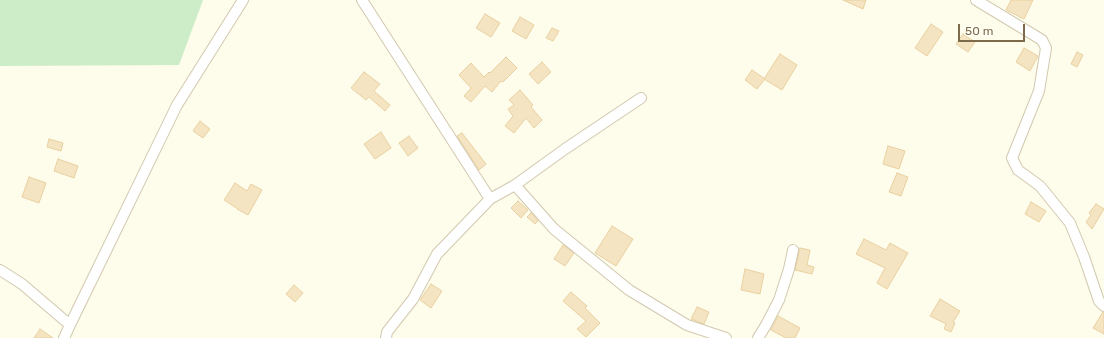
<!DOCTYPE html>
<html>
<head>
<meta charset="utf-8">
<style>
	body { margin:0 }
	#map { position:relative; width:1104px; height:338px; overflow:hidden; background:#fefceb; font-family:Rubik,sans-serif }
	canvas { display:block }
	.scale { position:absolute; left:958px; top:24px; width:67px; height:18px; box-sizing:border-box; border:2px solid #7c6a4b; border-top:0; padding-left:5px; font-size:12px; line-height:14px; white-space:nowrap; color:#7c6a4b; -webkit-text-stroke:3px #fffef3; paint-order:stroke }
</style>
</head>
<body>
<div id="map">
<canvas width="1104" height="338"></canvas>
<div class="scale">50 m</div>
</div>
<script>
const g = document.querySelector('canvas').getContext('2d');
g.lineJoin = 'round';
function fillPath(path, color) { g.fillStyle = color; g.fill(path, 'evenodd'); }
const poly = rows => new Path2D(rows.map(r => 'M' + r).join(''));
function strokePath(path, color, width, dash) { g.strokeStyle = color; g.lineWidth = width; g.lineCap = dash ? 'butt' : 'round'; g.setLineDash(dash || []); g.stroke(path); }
fillPath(poly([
	[0,0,203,0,179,65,1,66,0,66]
]), '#ccedc7');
const building = poly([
	[843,0,866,0,863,9,843,0],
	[1011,0,1033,0,1024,19,1006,10,1011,0],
	[485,14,500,23,491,37,476,28,485,14],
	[520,17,534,25,526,39,512,31,520,17],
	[931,24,943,32,927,56,915,48,931,24],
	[552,28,559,31,553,41,546,38,552,28],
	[963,34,975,42,968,52,956,44,963,34],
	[1024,48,1038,56,1030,71,1016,62,1024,48],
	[1077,52,1083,55,1077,67,1071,64,1077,52],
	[780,54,797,65,782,90,764,79,780,54],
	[506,57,517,68,503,82,501,81,492,92,485,86,471,102,464,96,471,88,459,75,471,63,484,77,489,72,490,73,506,57],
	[542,62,551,72,538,84,529,74,542,62],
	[752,70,765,79,757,89,745,80,752,70],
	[364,72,380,84,374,91,390,105,385,111,369,97,366,100,351,88,364,72],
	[520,90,533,105,531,107,542,120,534,128,526,118,514,133,505,126,513,116,508,109,514,105,509,100,520,90],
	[200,121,210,129,203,138,193,131,200,121],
	[381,132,391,148,375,159,364,144,381,132],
	[462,133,486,164,479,170,457,136,462,133],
	[409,136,418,148,408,156,399,143,409,136],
	[49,139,63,143,61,151,47,147,49,139],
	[888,146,905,151,899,169,883,164,888,146],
	[58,159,78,166,74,178,54,171,58,159],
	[897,173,908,177,901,196,889,192,897,173],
	[29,177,46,183,39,203,22,197,29,177],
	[235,183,247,191,251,184,262,190,248,215,237,209,238,209,224,200,235,183],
	[518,201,528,210,521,218,511,208,518,201],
	[1031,202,1046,211,1039,222,1025,214,1031,202],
	[1096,204,1104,209,1092,229,1086,222,1091,215,1089,213,1096,204],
	[531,213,538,221,535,224,527,217,531,213],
	[612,226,633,239,616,266,595,253,612,226],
	[864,239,886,250,890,243,908,253,887,289,877,283,885,268,856,254,864,239],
	[563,245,574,253,565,266,554,259,563,245],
	[800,248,810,250,807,265,814,267,812,274,795,270,800,248],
	[745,269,764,274,760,294,741,290,745,269],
	[431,284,442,291,431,308,420,300,431,284],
	[294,285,303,293,295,302,286,294,294,285],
	[571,292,587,306,585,308,600,323,586,337,577,329,586,321,563,301,571,292],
	[940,299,960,311,953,322,955,323,951,332,944,329,946,324,930,316,940,299],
	[697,307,709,312,704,324,691,319,697,307],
	[1103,312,1104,312,1104,334,1093,328,1103,312],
	[778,316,800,328,795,338,786,338,771,330,778,316],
	[40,329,53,338,34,338,40,329]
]);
fillPath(building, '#f5e4c1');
strokePath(building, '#e9d0a0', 1);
const minor = poly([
	[362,0,490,199,515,185,565,149,641,98],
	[976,0,1042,40,1046,48,1039,91,1012,158,1018,170,1040,186,1070,223,1084,257,1099,301,1104,306],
	[515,185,554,229,629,290,687,325,726,338],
	[0,270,22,284,70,325],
	[64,338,70,325,177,105,243,0],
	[386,338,387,332,413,299,437,254,490,199],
	[758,338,766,325,779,300,789,269,793,250]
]);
strokePath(minor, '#d2c8af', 12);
strokePath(minor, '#fff', 10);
</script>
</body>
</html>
